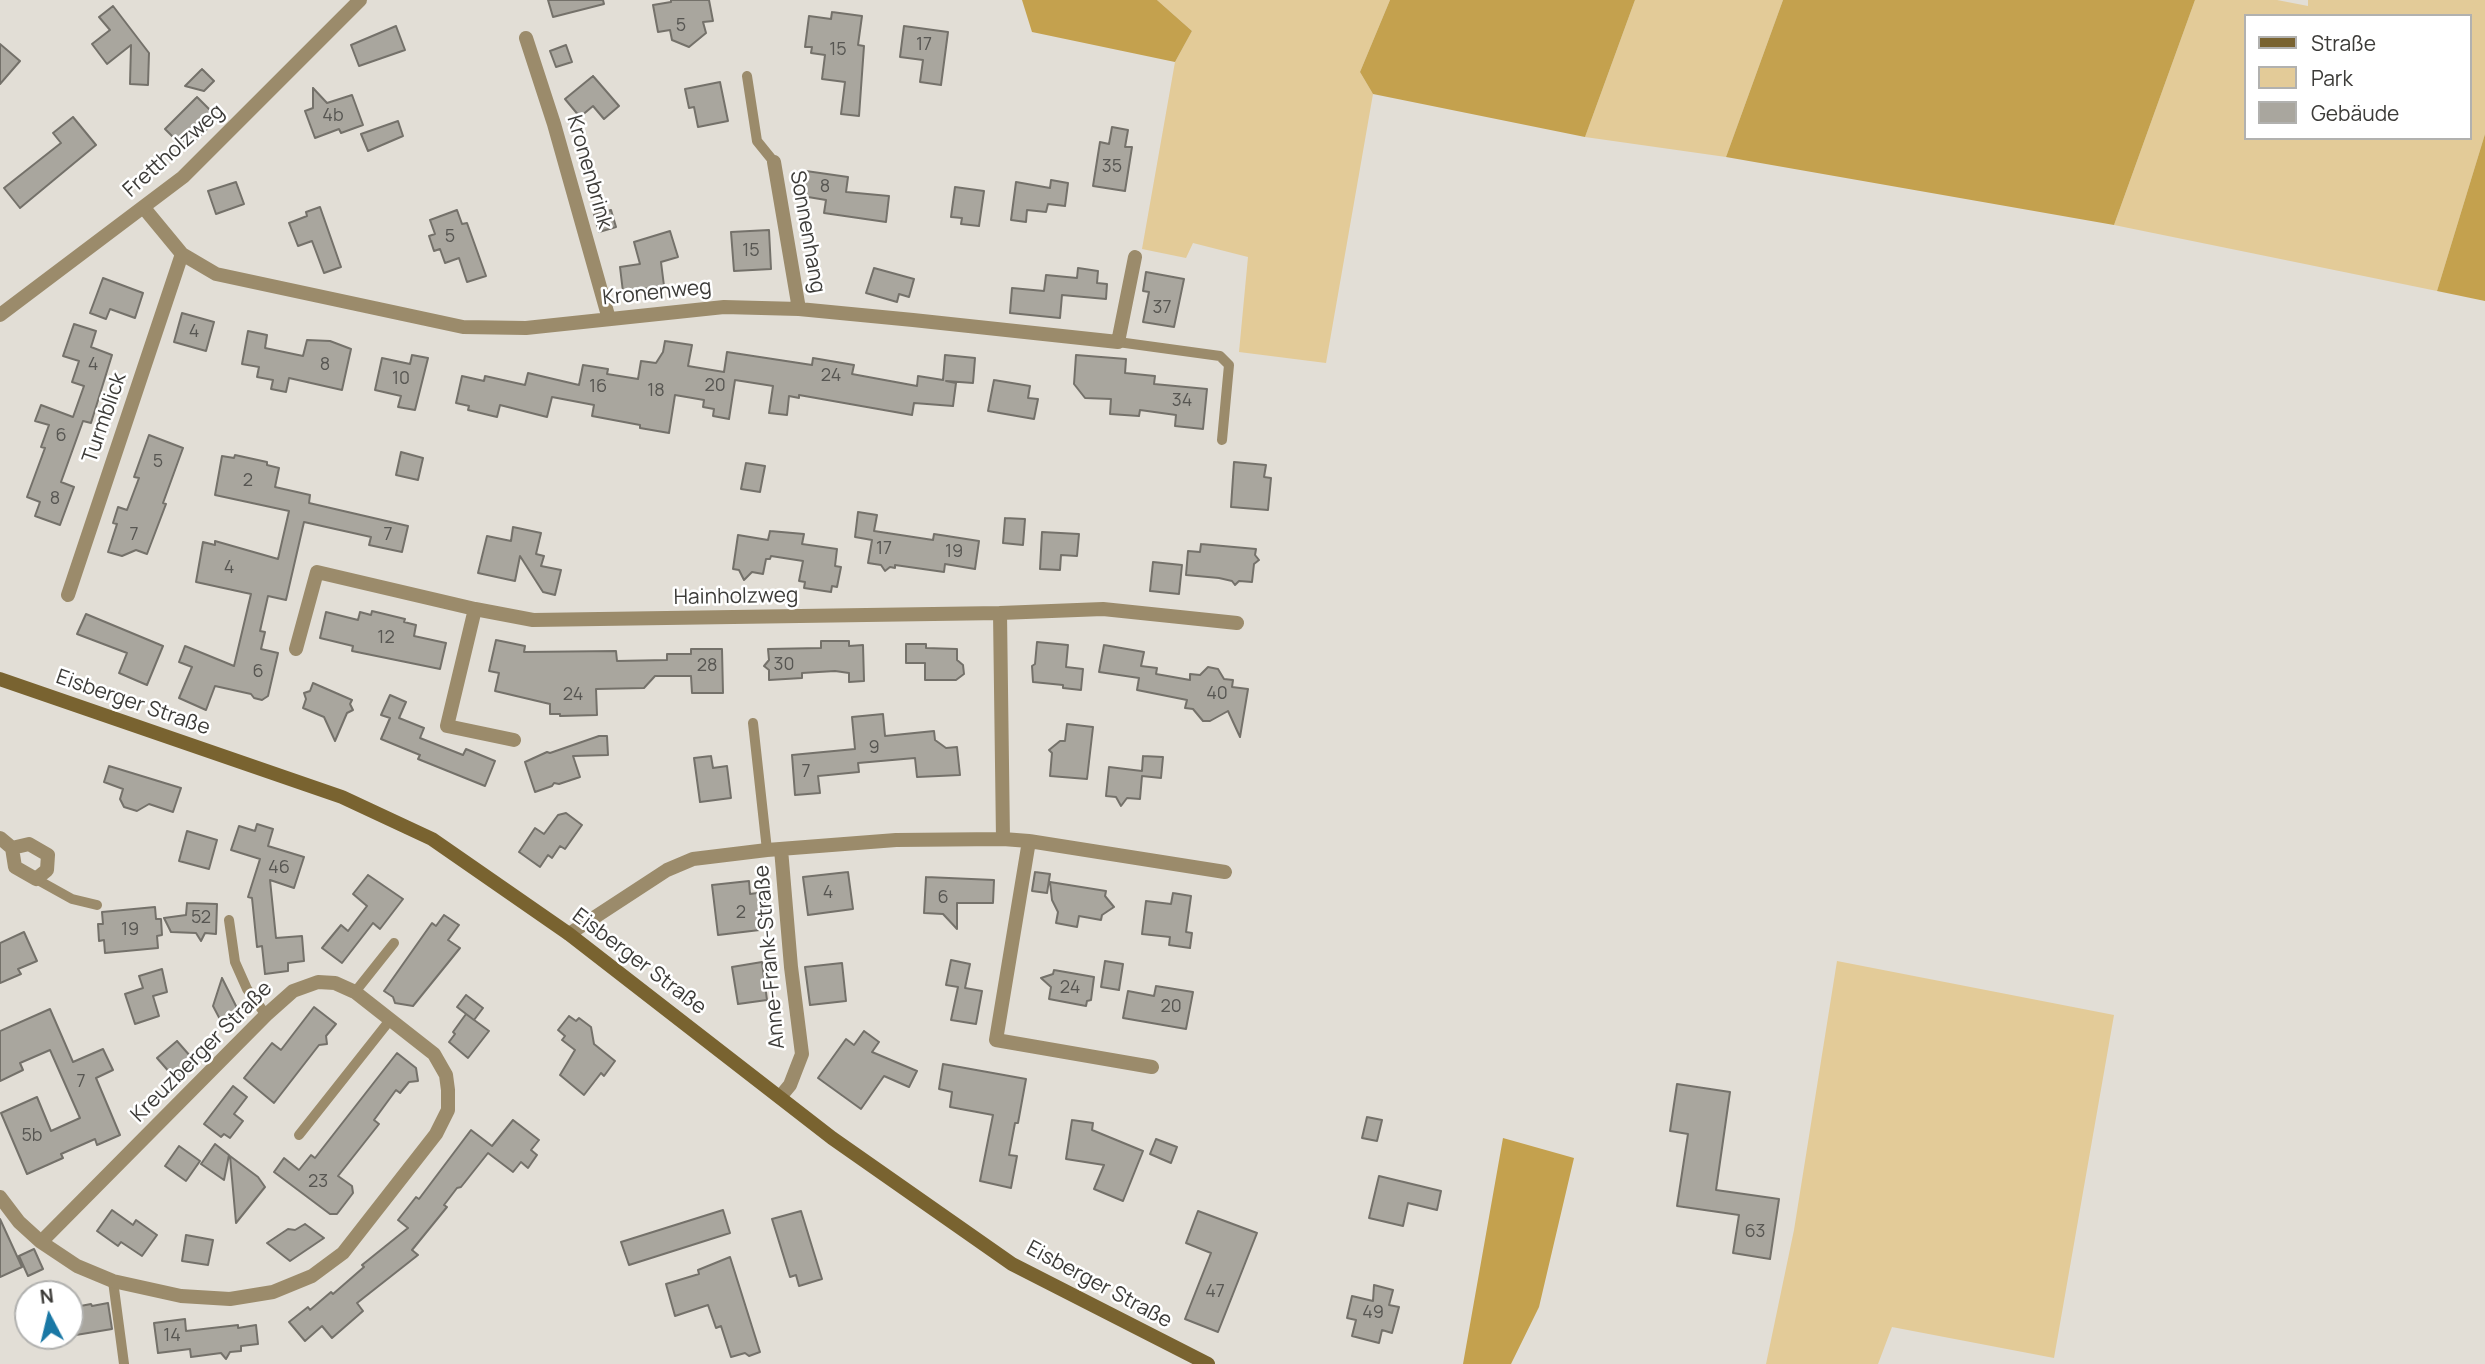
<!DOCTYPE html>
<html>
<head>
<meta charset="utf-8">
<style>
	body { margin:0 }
	#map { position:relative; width:2485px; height:1364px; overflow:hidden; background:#e2ded6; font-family:Manrope,sans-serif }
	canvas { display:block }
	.legend { position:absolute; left:2244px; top:14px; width:228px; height:126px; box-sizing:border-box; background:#fff; border:2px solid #b1b1af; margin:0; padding:9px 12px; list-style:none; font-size:21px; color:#3c3b38 }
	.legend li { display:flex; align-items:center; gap:14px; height:35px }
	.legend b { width:35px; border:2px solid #b1b1af }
	.north { position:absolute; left:14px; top:1280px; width:70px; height:70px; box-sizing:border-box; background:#fff; border:2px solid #b1b1af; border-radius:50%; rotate:353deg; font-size:19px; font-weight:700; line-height:28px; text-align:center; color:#3c3b38 }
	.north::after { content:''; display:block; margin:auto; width:24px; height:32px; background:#1a78a5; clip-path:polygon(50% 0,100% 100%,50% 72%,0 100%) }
</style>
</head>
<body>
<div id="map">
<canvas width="2485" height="1364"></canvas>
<ul class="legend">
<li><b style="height:9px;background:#796330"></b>Straße</li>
<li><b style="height:19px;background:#e3cb98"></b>Park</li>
<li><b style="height:19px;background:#a9a69e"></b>Gebäude</li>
</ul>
<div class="north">N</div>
</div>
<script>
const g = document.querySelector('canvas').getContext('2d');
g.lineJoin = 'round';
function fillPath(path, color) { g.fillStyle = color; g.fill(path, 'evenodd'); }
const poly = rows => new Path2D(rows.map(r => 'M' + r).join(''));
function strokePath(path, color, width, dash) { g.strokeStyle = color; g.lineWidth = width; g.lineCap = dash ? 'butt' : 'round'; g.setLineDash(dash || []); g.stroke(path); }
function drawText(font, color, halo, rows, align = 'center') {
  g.font = font + ' Manrope,sans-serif'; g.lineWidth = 5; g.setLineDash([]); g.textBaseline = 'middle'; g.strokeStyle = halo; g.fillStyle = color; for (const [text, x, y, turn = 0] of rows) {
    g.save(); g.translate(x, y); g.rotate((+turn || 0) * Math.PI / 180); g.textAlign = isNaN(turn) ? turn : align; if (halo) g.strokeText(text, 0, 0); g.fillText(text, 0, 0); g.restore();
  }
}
fillPath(poly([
	[1157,0,1390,0,1360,72,1373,94,1326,363,1239,352,1248,257,1193,243,1186,258,1142,249,1175,62,1192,31],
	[1635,0,1783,0,1726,157,1585,137],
	[2195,0,2277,0,2308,6,2308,0,2485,0,2485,134,2437,291,2114,225],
	[2245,16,2469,16,2469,138,2245,138],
	[1837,961,2114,1015,2054,1358,1892,1327,1878,1364,1766,1364,1794,1230]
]), '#e3cb98');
fillPath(poly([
	[1022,0,1157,0,1192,31,1175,62,1032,32],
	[1390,0,1635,0,1585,137,1373,94,1360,72],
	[1783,0,2195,0,2114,225,1726,157],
	[2485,134,2485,301,2437,291],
	[1503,1138,1574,1158,1539,1307,1511,1364,1463,1364]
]), '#c4a14e');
const building = poly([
	[548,0,603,0,604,4,553,17,548,0],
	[671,0,709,0,713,21,703,22,706,33,689,47,672,40,670,30,658,32,653,5,671,2,671,0],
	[113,6,149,53,148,85,130,84,131,45,107,64,92,44,110,30,99,17,113,6],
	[832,12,862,16,858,45,864,46,859,116,841,114,845,82,822,79,825,55,811,53,812,47,805,47,809,16,831,19,832,12],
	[396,26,405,50,359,66,351,45,396,26],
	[904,26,948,32,941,85,920,82,923,60,900,57,904,26],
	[0,44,20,61,0,84,0,44],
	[566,45,572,62,556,67,550,51,566,45],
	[202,69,214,81,204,91,185,86,202,69],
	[593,76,619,106,604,119,593,106,580,117,565,99,593,76],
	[720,82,728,121,698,127,694,107,689,108,685,89,720,82],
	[313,88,327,103,352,95,363,125,341,133,339,129,315,138,305,111,313,108,313,88],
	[197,97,218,118,186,150,165,129,197,97],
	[73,117,96,145,20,208,4,188,61,143,53,133,73,117],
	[398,121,403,136,368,151,361,134,398,121],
	[1112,127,1128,130,1125,147,1132,147,1125,191,1093,186,1100,142,1109,144,1112,127],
	[806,171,848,177,846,192,889,196,886,222,824,213,826,200,802,196,806,171],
	[1051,180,1068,183,1065,206,1048,204,1046,212,1027,210,1026,222,1011,220,1016,182,1050,188,1051,180],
	[236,182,244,204,216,214,208,191,236,182],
	[955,187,984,191,979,226,961,224,962,218,951,217,955,187],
	[320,207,341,267,324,273,312,241,298,246,289,223,307,216,306,212,320,207],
	[457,210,462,224,467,223,486,276,467,282,459,258,445,263,440,249,434,251,429,236,435,234,430,220,457,210],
	[611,210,616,227,599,232,594,215,611,210],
	[769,230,771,269,734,271,731,232,769,230],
	[670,231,678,257,661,262,664,286,623,292,620,267,640,264,634,242,670,231],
	[874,268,914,279,909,297,899,294,897,302,866,293,874,268],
	[1078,268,1098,271,1097,283,1107,284,1106,299,1062,295,1060,318,1010,313,1012,288,1044,291,1046,275,1077,278,1078,268],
	[1146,272,1184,279,1174,327,1143,322,1149,292,1143,291,1146,272],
	[103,278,143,293,135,318,110,309,106,319,90,313,103,278],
	[182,313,214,322,206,351,174,342,182,313],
	[74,324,96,331,91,347,112,355,91,423,83,421,61,482,74,487,60,525,35,516,40,502,27,497,45,448,41,447,49,425,35,421,41,405,73,417,84,386,72,382,79,361,63,356,74,324],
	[248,331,267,335,265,348,303,356,307,340,330,341,351,349,342,390,289,378,286,392,271,389,273,380,257,377,259,367,242,364,248,331],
	[665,341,692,345,688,366,724,372,727,352,812,365,813,358,854,365,852,374,917,386,918,376,943,380,945,355,975,358,973,383,946,381,956,383,953,406,914,403,912,415,799,395,799,398,789,396,787,415,769,413,773,386,735,380,729,419,713,416,714,409,703,407,704,400,675,395,669,433,640,428,640,425,592,416,594,405,552,397,547,417,500,405,497,417,468,410,469,406,456,403,462,376,484,381,485,376,525,385,528,373,579,385,583,365,608,369,607,374,638,379,641,361,656,363,663,352,665,341],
	[412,355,428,358,415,410,398,407,401,396,375,390,382,358,410,364,412,355],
	[1076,355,1126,359,1125,373,1155,376,1154,384,1207,389,1203,429,1175,426,1176,415,1140,410,1139,416,1110,414,1111,399,1085,398,1074,384,1076,355],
	[994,380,1030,386,1028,398,1038,399,1034,419,988,411,994,380],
	[149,435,183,448,163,503,166,504,147,554,136,550,122,556,108,552,117,524,113,523,118,507,127,510,139,478,134,477,149,435],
	[401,452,423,458,418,480,396,475,401,452],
	[235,455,267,462,267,465,279,468,275,487,310,495,309,503,408,526,402,552,369,545,371,537,304,522,286,600,268,596,260,631,265,632,261,649,278,653,268,696,262,700,254,698,251,694,215,686,206,710,179,698,192,667,179,662,185,646,234,666,251,594,196,582,203,542,215,545,215,541,278,559,289,511,215,495,222,456,234,458,235,455],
	[1234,462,1266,465,1264,477,1271,478,1268,510,1231,507,1234,462],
	[746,463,765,466,760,492,741,489,746,463],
	[858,512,877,515,874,531,933,540,934,534,979,541,975,569,945,564,944,572,895,565,895,568,890,567,885,571,881,565,868,563,872,540,855,537,858,512],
	[1005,518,1025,519,1023,545,1003,543,1005,518],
	[513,527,541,533,536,554,544,556,541,566,561,570,555,595,543,592,520,556,515,581,478,573,487,536,511,541,513,527],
	[770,531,804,534,802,544,837,549,835,566,841,567,837,587,832,586,831,592,804,588,805,582,799,581,803,561,771,556,770,559,766,559,763,574,752,572,744,580,739,570,733,569,738,535,768,540,770,531],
	[1042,532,1079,534,1077,556,1061,555,1060,570,1040,569,1042,532],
	[1201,544,1256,549,1255,555,1259,560,1254,564,1252,582,1239,581,1235,585,1232,581,1219,578,1186,575,1188,551,1200,552,1201,544],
	[1153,562,1182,565,1179,594,1150,591,1153,562],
	[372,611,405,619,404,622,416,625,414,636,446,643,440,669,352,651,353,646,320,638,326,612,358,620,360,612,371,615,372,611],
	[86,614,163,646,147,685,119,673,127,653,77,634,86,614],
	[496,640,525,646,524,652,616,651,617,661,667,660,667,654,691,654,691,649,722,649,723,693,692,693,691,676,655,676,644,688,596,689,597,715,560,716,560,714,550,714,550,704,495,691,499,673,489,671,496,640],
	[821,641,849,641,849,646,863,645,864,681,849,682,849,673,835,671,802,673,802,678,769,680,769,670,764,666,769,660,768,649,821,648,821,641],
	[1037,642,1068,645,1066,667,1083,669,1081,690,1063,688,1063,685,1033,682,1032,666,1035,664,1037,642],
	[906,644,926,644,926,648,957,649,957,660,963,665,964,674,956,680,925,680,925,663,906,663,906,644],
	[1104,645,1144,652,1141,666,1157,668,1156,674,1190,680,1190,674,1200,675,1208,667,1218,669,1224,679,1233,680,1232,687,1248,689,1240,737,1228,711,1210,721,1203,721,1193,709,1185,708,1187,700,1137,690,1139,678,1099,672,1104,645],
	[313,683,352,700,350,704,353,710,347,713,335,741,324,717,303,708,306,699,304,693,310,691,313,683],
	[390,695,406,702,399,718,424,728,420,738,463,755,466,749,495,761,485,786,418,759,420,755,381,739,390,718,381,715,390,695],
	[883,714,885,736,934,731,935,740,946,748,957,747,960,775,917,777,915,758,858,763,859,772,818,776,820,793,795,795,792,755,855,749,852,717,883,714],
	[1067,724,1093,727,1087,779,1050,776,1052,753,1049,750,1060,741,1065,741,1067,724],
	[599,736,607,736,608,755,573,756,580,777,559,784,554,783,552,786,535,792,525,762,547,752,550,753,599,736],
	[711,756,713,768,727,766,731,798,700,802,694,758,711,756],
	[1143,756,1163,757,1161,778,1142,776,1140,799,1127,798,1121,806,1116,797,1106,796,1109,767,1142,771,1143,756],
	[109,766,181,788,173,812,149,804,137,811,124,807,120,799,123,789,104,782,109,766],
	[566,813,582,825,565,849,560,846,552,858,548,855,540,867,519,852,535,828,544,834,558,815,566,813],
	[257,824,273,829,268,846,304,857,294,888,270,880,276,938,302,936,304,961,288,963,288,971,265,974,262,946,257,947,252,898,248,897,260,859,231,850,239,826,255,831,257,824],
	[187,831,217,840,209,869,179,861,187,831],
	[848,872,853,909,808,915,803,877,848,872],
	[1035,872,1050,874,1047,893,1032,891,1035,872],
	[368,875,403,899,380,929,373,923,342,963,322,948,341,925,348,931,367,906,353,894,368,875],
	[926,877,994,880,993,903,957,903,957,929,943,914,924,913,926,877],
	[749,881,750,894,764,892,768,929,718,935,712,885,749,881],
	[1050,882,1106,891,1105,896,1114,907,1102,915,1101,920,1079,916,1077,927,1056,923,1058,912,1052,900,1050,882],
	[1173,893,1191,896,1186,932,1192,933,1190,948,1169,945,1170,937,1142,934,1146,901,1171,904,1173,893],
	[187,903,217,904,216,934,205,933,201,941,196,933,171,932,164,918,186,915,187,903],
	[155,907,156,919,161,919,162,935,157,936,158,948,105,953,104,940,99,941,98,924,103,924,102,912,155,907],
	[444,915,459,925,448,940,460,948,413,1006,395,1003,393,997,384,991,432,923,436,926,444,915],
	[24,932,37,961,18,969,21,974,0,983,0,943,24,932],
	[951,960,970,964,965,988,982,991,976,1024,951,1020,958,987,946,985,951,960],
	[1105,961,1123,964,1119,990,1101,987,1105,961],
	[762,962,767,1000,738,1004,732,967,762,962],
	[842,963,846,1001,810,1005,805,967,842,963],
	[162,969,167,992,153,996,159,1016,135,1024,125,994,143,988,139,976,162,969],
	[1054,970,1094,977,1091,1000,1087,1001,1086,1006,1049,999,1051,987,1041,978,1053,974,1054,970],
	[222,978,241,1016,223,1025,213,1006,222,978],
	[1156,986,1193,992,1186,1029,1123,1018,1128,991,1154,996,1156,986],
	[466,995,483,1008,474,1020,457,1007,466,995],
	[314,1007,336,1024,326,1036,327,1044,319,1045,274,1103,244,1078,272,1043,281,1050,314,1007],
	[50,1009,73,1062,103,1049,113,1070,96,1078,120,1135,97,1145,95,1139,61,1154,63,1158,27,1174,1,1113,37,1097,51,1131,80,1118,50,1050,20,1063,23,1070,0,1081,0,1031,50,1009],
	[466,1014,489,1031,468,1058,449,1042,455,1034,453,1032,466,1014],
	[569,1016,576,1021,579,1018,591,1027,594,1044,615,1061,604,1076,601,1073,584,1095,560,1075,575,1050,562,1040,565,1036,558,1030,569,1016],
	[864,1031,879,1042,872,1052,917,1071,909,1087,884,1076,861,1109,818,1078,846,1039,854,1045,864,1031],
	[177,1041,198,1065,178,1082,157,1058,177,1041],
	[397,1053,416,1068,418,1081,409,1082,400,1093,396,1090,374,1120,379,1124,338,1176,352,1186,353,1193,337,1214,330,1214,274,1172,284,1158,299,1170,311,1155,315,1158,397,1053],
	[943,1064,1026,1079,1018,1123,1015,1123,1009,1155,1017,1156,1011,1188,980,1181,993,1115,950,1107,952,1092,939,1089,943,1064],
	[1677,1084,1730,1092,1716,1190,1779,1199,1770,1259,1733,1253,1739,1215,1677,1206,1688,1134,1670,1131,1677,1084],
	[233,1086,247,1097,234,1114,243,1121,230,1138,224,1134,221,1137,204,1124,233,1086],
	[1367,1117,1382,1120,1377,1141,1362,1138,1367,1117],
	[513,1120,539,1140,531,1150,537,1155,528,1168,521,1162,513,1172,488,1153,461,1187,457,1188,444,1205,447,1207,412,1250,418,1255,357,1303,363,1311,332,1338,322,1326,305,1341,289,1322,308,1307,310,1310,331,1292,333,1294,364,1267,362,1265,408,1228,398,1220,416,1197,419,1199,471,1130,492,1146,513,1120],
	[1072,1120,1093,1123,1092,1130,1143,1151,1123,1201,1094,1189,1104,1165,1066,1159,1072,1120],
	[1156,1139,1177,1147,1171,1163,1150,1154,1156,1139],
	[215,1144,229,1155,224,1180,201,1164,215,1144],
	[179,1146,200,1161,186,1181,165,1166,179,1146],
	[230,1156,258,1177,265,1187,236,1223,230,1156],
	[1379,1176,1441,1191,1437,1210,1408,1203,1403,1226,1369,1218,1379,1176],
	[112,1210,133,1225,136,1220,157,1235,142,1256,121,1242,118,1246,97,1231,112,1210],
	[723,1210,730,1233,629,1265,621,1242,723,1210],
	[801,1211,822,1279,799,1286,796,1275,790,1277,772,1219,801,1211],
	[1198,1211,1257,1233,1218,1332,1185,1319,1211,1253,1186,1243,1198,1211],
	[0,1219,22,1267,0,1277,0,1219],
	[305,1224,324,1238,290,1261,267,1243,288,1229,295,1230,305,1224],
	[186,1235,213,1240,208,1265,182,1261,186,1235],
	[34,1249,43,1269,28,1276,19,1256,34,1249],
	[730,1257,760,1352,749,1356,745,1353,731,1357,721,1326,716,1328,708,1305,675,1316,666,1284,699,1274,698,1270,730,1257],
	[1374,1285,1393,1290,1389,1305,1399,1307,1392,1333,1382,1330,1379,1343,1352,1336,1356,1320,1347,1318,1352,1296,1373,1301,1374,1285],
	[108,1303,112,1329,70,1336,70,1308,91,1304,92,1306,108,1303],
	[185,1319,186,1331,238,1325,238,1328,256,1325,258,1344,241,1346,241,1351,230,1352,226,1359,221,1353,191,1357,190,1349,158,1353,154,1323,185,1319]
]);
fillPath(building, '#a9a69e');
strokePath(building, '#74716a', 2);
strokePath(poly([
	[747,76,757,141,774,162],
	[1118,342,1220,356,1229,365,1222,440],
	[753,723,767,850],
	[36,879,72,899,97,905],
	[229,920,235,962,247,989,266,1015],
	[355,992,394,943],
	[299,1135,390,1020],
	[113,1281,124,1364]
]), '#9b8b6b', 10);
strokePath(poly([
	[526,38,554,124,609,319],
	[774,162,799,309],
	[144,208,182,254,216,274,463,327,526,328,724,307,799,309,913,320,1118,342,1135,257],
	[68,595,182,254],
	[475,609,447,726,514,740],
	[296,649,317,572,475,609,533,620,1000,613],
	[0,838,12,848,15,867,36,879,47,870,48,855,29,844,12,848],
	[1003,839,1000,613,1103,609,1237,623],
	[1029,841,996,1040,1152,1067],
	[569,934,667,870,693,859,767,850,896,840,1003,839,1029,841,1225,872],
	[780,1097,790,1085,802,1054,791,967,781,849],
	[0,1197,19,1222,41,1242,77,1266,113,1281,181,1296,230,1299,273,1292,312,1276,343,1253,436,1134,448,1110,448,1090,446,1075,434,1054,355,992,335,983,318,982,293,991,266,1015,41,1242]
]), '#9b8b6b', 14);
strokePath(poly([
	[0,315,183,177,360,0]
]), '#9b8b6b', 14);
strokePath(poly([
	[0,679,342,797,432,839,569,934,832,1138,1012,1264,1208,1364]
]), '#796330', 14);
drawText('18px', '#575652', null, [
	["5",681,26],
	["17",924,45],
	["15",838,50],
	["4b",333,116],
	["35",1112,167],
	["8",825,187],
	["5",450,237],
	["15",751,251],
	["37",1162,308],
	["4",194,332],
	["4",93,365],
	["8",325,365],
	["24",831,376],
	["10",401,379],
	["20",715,386],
	["16",598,387],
	["18",656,391],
	["34",1182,401],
	["6",61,436],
	["5",158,462],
	["2",248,481],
	["8",55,499],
	["7",134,535],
	["7",388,535],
	["17",884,549],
	["19",954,552],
	["4",229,568],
	["12",386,638],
	["30",784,665],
	["28",707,666],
	["6",258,672],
	["40",1217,694],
	["24",573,695],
	["9",874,748],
	["7",806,772],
	["46",279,868],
	["4",828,893],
	["6",943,898],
	["2",741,913],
	["52",201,918],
	["19",130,930],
	["24",1070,988],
	["20",1171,1007],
	["7",81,1082],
	["5b",32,1136],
	["23",318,1182],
	["63",1755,1232],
	["47",1215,1292],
	["49",1373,1313],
	["14",172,1336]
]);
drawText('21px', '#3c3b38', '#fff', [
	["Frettholzweg",174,151,-42],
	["Kronenbrink",589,172,74],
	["Sonnenhang",807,232,80],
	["Kronenweg",657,293,-6],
	["Turmblick",105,418,-71],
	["Hainholzweg",736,597,-1],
	["Eisberger Straße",133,703,19],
	["Anne-Frank-Straße",770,957,-95],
	["Eisberger Straße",639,962,37],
	["Kreuzberger Straße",202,1052,-45],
	["Eisberger Straße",1099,1285,28]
]);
</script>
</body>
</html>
